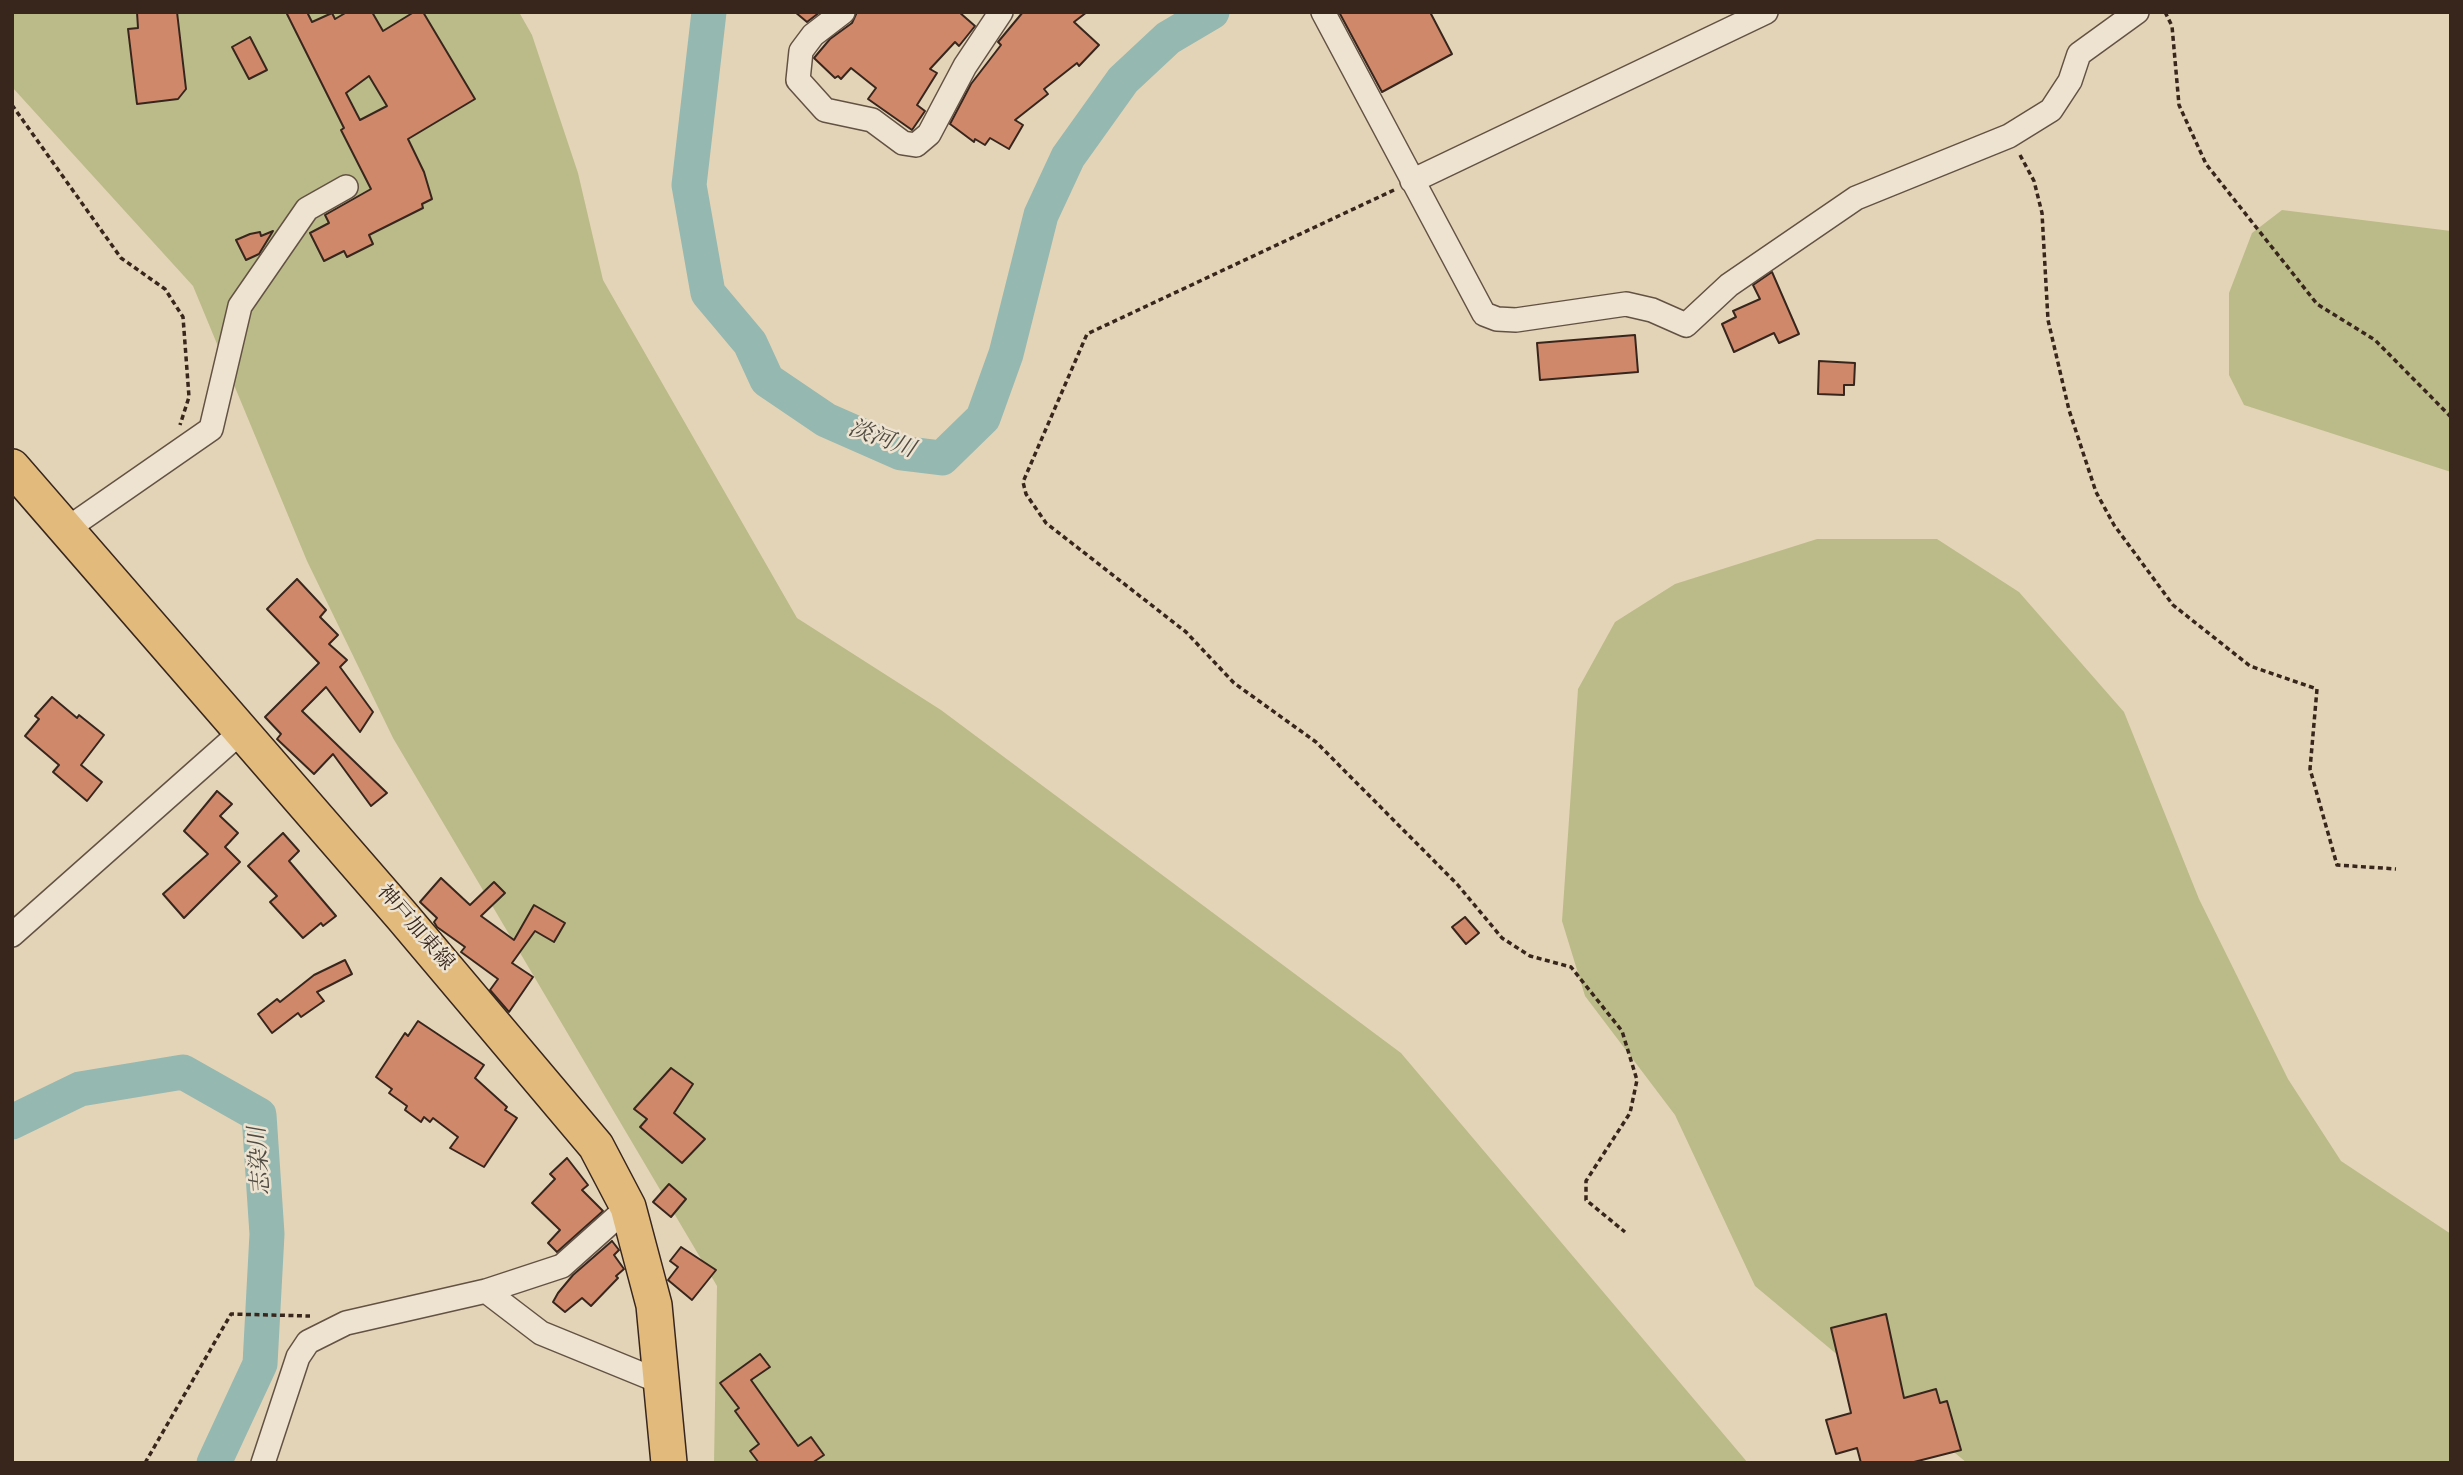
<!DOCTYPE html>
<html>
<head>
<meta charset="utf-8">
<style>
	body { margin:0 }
	#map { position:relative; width:2463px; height:1475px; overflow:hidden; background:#e4d4b7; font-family:Vollkorn,serif }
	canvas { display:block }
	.frame { position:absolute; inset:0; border:14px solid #38261d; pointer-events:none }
</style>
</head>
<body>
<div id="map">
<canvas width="2463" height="1475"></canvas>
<div class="frame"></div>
</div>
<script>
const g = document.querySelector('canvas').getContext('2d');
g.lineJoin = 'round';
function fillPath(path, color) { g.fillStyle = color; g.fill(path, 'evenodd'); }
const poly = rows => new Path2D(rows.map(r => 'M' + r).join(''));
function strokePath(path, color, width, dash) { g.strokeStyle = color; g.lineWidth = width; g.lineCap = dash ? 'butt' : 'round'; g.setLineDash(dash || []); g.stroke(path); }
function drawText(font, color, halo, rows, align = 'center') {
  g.font = font + ' Vollkorn,"Noto Serif JP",serif'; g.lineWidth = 5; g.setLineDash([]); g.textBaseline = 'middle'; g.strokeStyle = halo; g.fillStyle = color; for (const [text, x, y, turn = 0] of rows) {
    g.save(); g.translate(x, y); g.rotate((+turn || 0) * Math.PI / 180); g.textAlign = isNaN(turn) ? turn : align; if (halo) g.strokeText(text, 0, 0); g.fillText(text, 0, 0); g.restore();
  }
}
fillPath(poly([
	[12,12,519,12,532,35,578,173,603,280,797,618,941,710,1401,1053,1748,1463,714,1463,717,1286,393,738,307,561,193,286,12,87],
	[2282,210,2451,231,2451,472,2244,405,2229,375,2229,293,2252,233],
	[1817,539,1937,539,2019,592,2124,712,2199,899,2288,1079,2341,1161,2451,1234,2451,1463,1967,1463,1755,1286,1675,1115,1585,996,1562,921,1578,689,1615,622,1675,584]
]), '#bbbb89');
strokePath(poly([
	[709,12,689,185,708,293,750,343,767,380,826,420,901,453,942,458,983,418,1006,354,1041,215,1068,157,1123,80,1168,38,1212,12],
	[12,1122,80,1089,183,1072,259,1115,267,1234,260,1364,214,1463]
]), '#95b8b1', 35);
const building = poly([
	[137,12,177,12,186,89,178,99,137,104,128,29,138,28,137,12],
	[286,12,307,12,312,22,332,13,335,19,347,12,372,12,383,31,414,12,423,12,475,99,408,139,424,172,432,199,422,204,423,208,369,235,373,244,347,257,344,251,324,261,310,233,329,223,325,215,371,189,341,130,344,128,286,12],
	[369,76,387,106,360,120,346,93,369,76],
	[795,12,820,12,807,22,795,12],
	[857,12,959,12,975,26,959,46,955,42,930,69,937,73,917,105,925,111,912,130,868,99,876,88,851,68,841,79,838,76,835,78,814,58,830,39,852,23,857,12],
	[1023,12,1087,12,1074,22,1099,45,1079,66,1077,63,1044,89,1048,94,1015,120,1023,125,1009,149,990,138,985,145,975,139,974,142,950,124,971,84,1001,45,998,42,1023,12],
	[1339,12,1430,12,1452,54,1382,92,1339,12],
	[250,37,267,70,249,79,232,47,250,37],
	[273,231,259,254,246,260,236,240,250,234,260,232,261,236,273,231],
	[1772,272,1799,334,1779,343,1774,333,1734,352,1722,324,1736,317,1733,311,1760,299,1753,285,1772,272],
	[1635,335,1638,372,1540,380,1537,343,1635,335],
	[1819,361,1855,363,1854,385,1844,385,1844,395,1818,394,1819,361],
	[297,579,326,610,320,617,338,635,329,644,347,660,340,667,373,712,360,732,326,687,302,711,387,793,371,806,333,754,314,774,277,739,281,734,265,717,319,663,267,609,297,579],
	[52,697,77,718,79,715,104,735,81,765,102,782,87,801,53,772,59,765,25,736,39,719,35,716,52,697],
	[217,791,232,804,220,816,238,833,225,847,240,862,184,918,163,894,208,854,184,831,217,791],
	[283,833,299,851,289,861,336,916,323,926,321,923,303,938,270,902,277,896,248,866,283,833],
	[441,878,470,905,494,882,505,893,481,916,514,940,534,905,565,923,554,942,535,931,512,963,533,977,509,1012,490,990,498,979,461,952,465,947,437,927,434,922,437,918,420,902,441,878],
	[1465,917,1479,933,1466,944,1452,927,1465,917],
	[345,960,352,974,317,992,324,1001,301,1017,298,1013,272,1033,258,1014,277,999,280,1002,314,975,345,960],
	[418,1021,484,1065,475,1078,507,1107,505,1110,517,1118,484,1167,450,1148,458,1137,433,1118,430,1122,424,1117,421,1122,405,1110,407,1106,389,1093,392,1089,376,1077,405,1033,408,1036,418,1021],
	[671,1068,693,1084,674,1113,705,1139,682,1163,640,1127,647,1119,634,1109,671,1068],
	[567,1158,588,1185,582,1190,603,1211,557,1252,548,1243,560,1230,532,1203,555,1179,550,1174,567,1158],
	[669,1184,686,1199,671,1217,653,1202,669,1184],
	[612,1241,619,1250,614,1255,624,1269,616,1276,618,1278,591,1306,582,1298,565,1312,553,1302,558,1293,573,1275,612,1241],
	[681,1247,716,1270,692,1300,668,1280,678,1267,670,1261,681,1247],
	[1886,1314,1904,1398,1936,1389,1940,1403,1947,1401,1961,1450,1910,1463,1861,1463,1857,1448,1836,1454,1826,1420,1851,1413,1831,1328,1886,1314],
	[760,1354,770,1367,751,1380,798,1446,811,1437,824,1455,812,1463,759,1463,750,1451,759,1444,735,1411,739,1408,720,1383,760,1354]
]);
fillPath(building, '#d0886b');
strokePath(building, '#38261d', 2);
const street = poly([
	[843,12,813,35,801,51,798,80,825,110,872,120,903,143,916,145,929,134,965,66,1001,12],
	[1323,12,1484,314,1497,319,1516,320,1626,304,1652,310,1686,325,1729,285,1856,198,2009,136,2051,110,2070,81,2079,54,2137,12],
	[1412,181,1766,12],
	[67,529,211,429,240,306,307,209,346,187],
	[12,935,242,731],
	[486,1291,541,1333,661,1382],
	[263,1463,298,1357,308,1342,346,1323,486,1291,562,1266,628,1207]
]);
const primary = poly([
	[12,467,402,916,596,1146,628,1207,654,1305,669,1463]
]);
strokePath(street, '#635244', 26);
strokePath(primary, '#38261d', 38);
strokePath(poly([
	[2165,12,2172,26,2179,105,2206,164,2317,304,2375,340,2451,417],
	[12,105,121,258,165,289,183,317,189,397,180,425],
	[2020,155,2034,181,2042,213,2048,320,2069,410,2096,492,2114,525,2173,605,2250,666,2317,689,2310,769,2337,865,2396,869],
	[1394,190,1087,334,1023,482,1026,494,1046,523,1186,632,1234,683,1316,742,1457,884,1502,938,1530,956,1571,967,1622,1031,1637,1080,1630,1113,1586,1181,1586,1200,1625,1232],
	[145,1463,231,1314,310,1316]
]), '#38261d', 3.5, [5, 3.5]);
strokePath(street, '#ede3d0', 23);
strokePath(primary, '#e2ba7c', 35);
drawText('21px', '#38261d', '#ede3d0', [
	["神戸加東線",414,929,49]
]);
drawText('italic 23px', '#4f4a42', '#ede3d0', [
	["淡河川",881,441,20],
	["志染川",262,1161,-94]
]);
</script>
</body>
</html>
